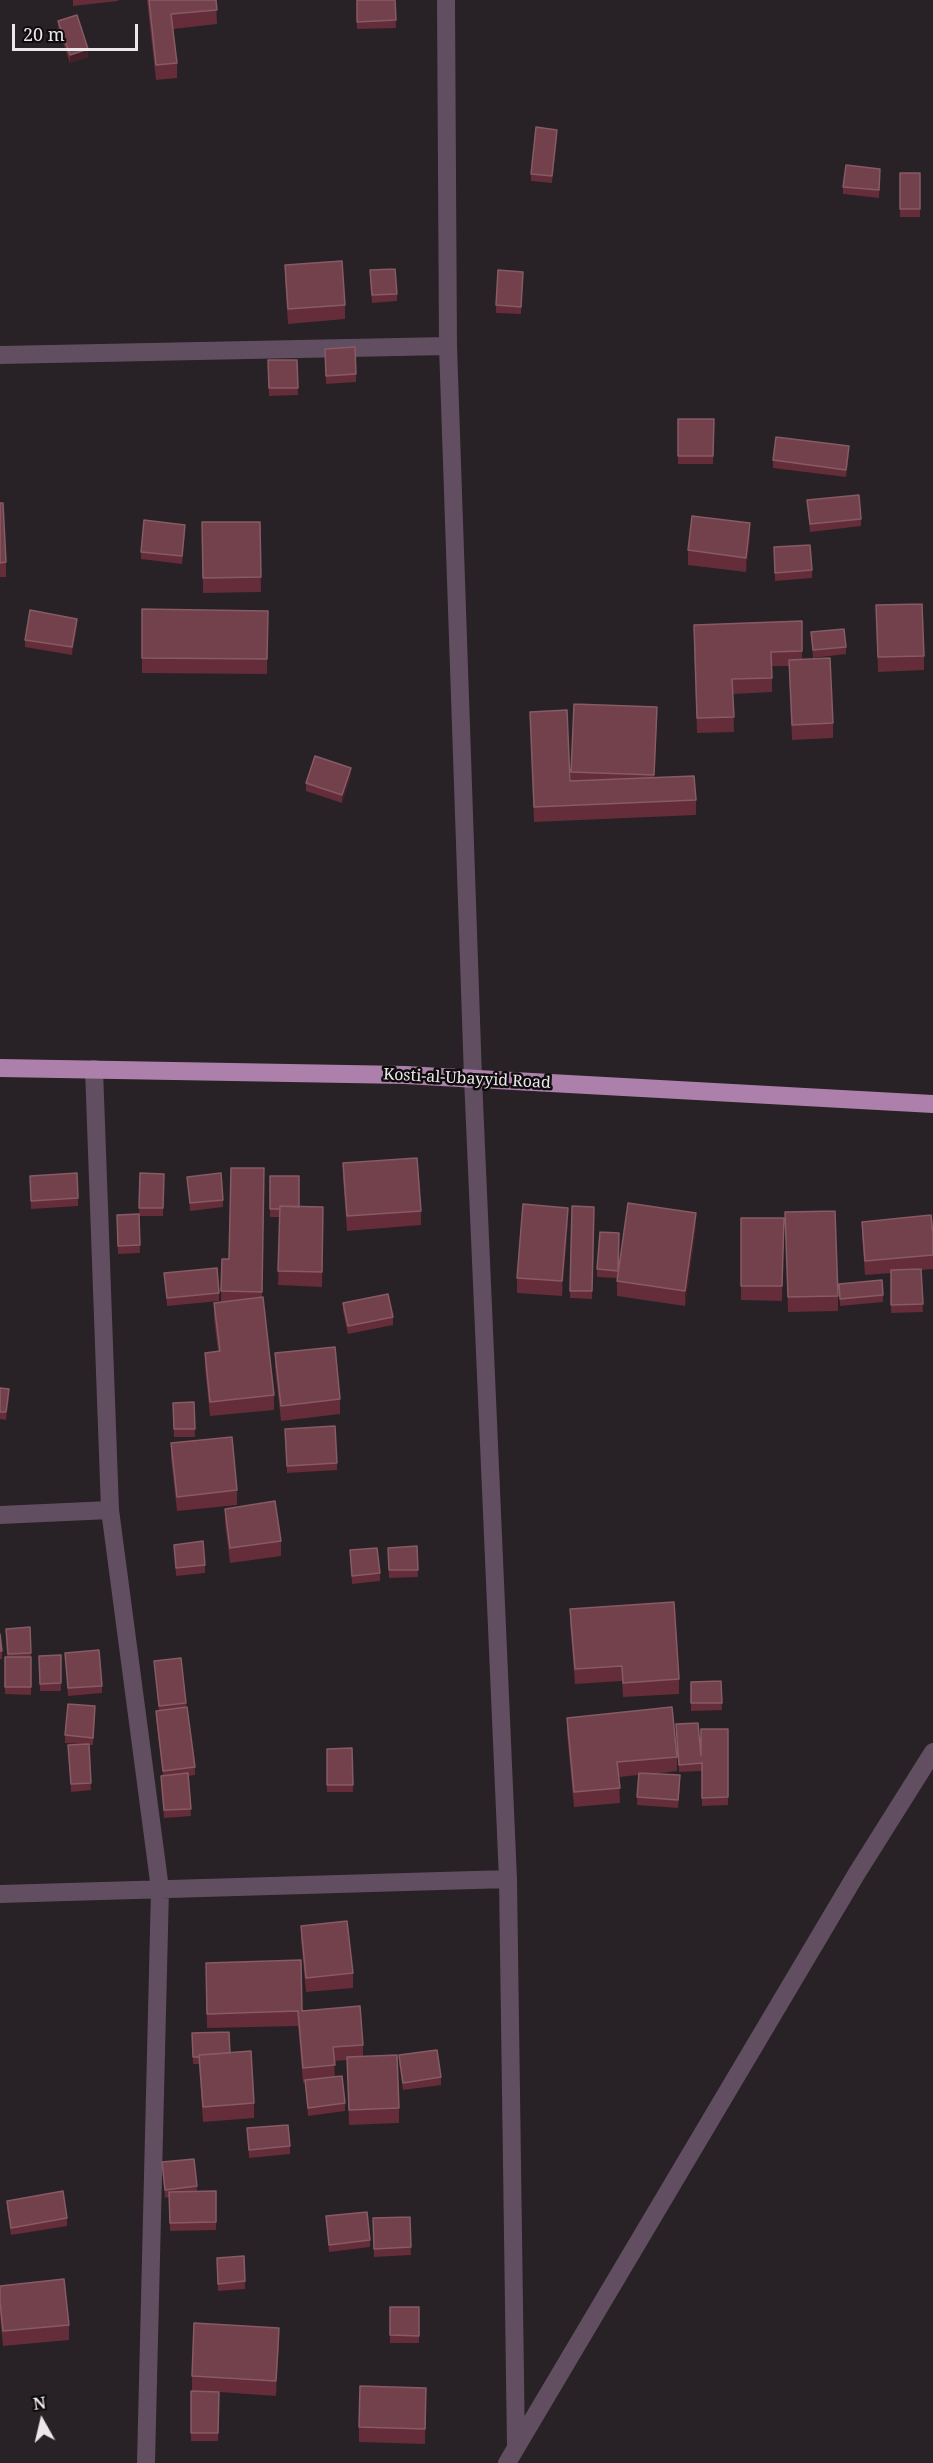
<!DOCTYPE html>
<html>
<head>
<meta charset="utf-8">
<style>
	body { margin:0 }
	#map { position:relative; width:933px; height:2463px; overflow:hidden; background:#282125; font-family:"Noto Serif",serif }
	canvas { display:block }
	.north { position:absolute; left:12px; top:2391px; width:60px; height:60px; -webkit-text-stroke:4px #0f0c0d; paint-order:stroke; rotate:352deg; font-size:16px; font-weight:700; line-height:24px; text-align:center; color:#ece7ea }
	.north::after { content:''; display:block; margin:auto; width:21px; height:27px; background:#ece7ea; clip-path:polygon(50% 0,100% 100%,50% 72%,0 100%) }
	.scale { position:absolute; left:12px; top:24px; width:126px; height:27px; box-sizing:border-box; border:3px solid #ece7ea; border-top:0; padding-left:8px; font-size:18px; line-height:21px; white-space:nowrap; color:#ece7ea; -webkit-text-stroke:4px #0f0c0d; paint-order:stroke }
</style>
</head>
<body>
<div id="map">
<canvas width="933" height="2463"></canvas>
<div class="north">N</div>
<div class="scale">20 m</div>
</div>
<script>
const g = document.querySelector('canvas').getContext('2d');
g.lineJoin = 'round';
const poly = rows => new Path2D(rows.map(r => 'M' + r).join(''));
function strokePath(path, color, width, dash) { g.strokeStyle = color; g.lineWidth = width; g.lineCap = dash ? 'butt' : 'round'; g.setLineDash(dash || []); g.stroke(path); }
function fillPath(path, color) { g.fillStyle = color; g.fill(path, 'evenodd'); }
function drawText(font, color, halo, rows, align = 'center') {
  g.font = font + ' "Noto Serif",serif'; g.lineWidth = 5; g.setLineDash([]); g.textBaseline = 'middle'; g.strokeStyle = halo; g.fillStyle = color; for (const [text, x, y, turn = 0] of rows) {
    g.save(); g.translate(x, y); g.rotate((+turn || 0) * Math.PI / 180); g.textAlign = isNaN(turn) ? turn : align; if (halo) g.strokeText(text, 0, 0); g.fillText(text, 0, 0); g.restore();
  }
}
strokePath(poly([
	[446,0,448,346,473,1078,508,1879,516,2448],
	[0,355,448,346],
	[94,1069,110,1510,160,1889,146,2463],
	[0,1515,110,1510],
	[0,1894,508,1879],
	[507,2463,857,1873,933,1752]
]), '#624e61', 18);
strokePath(poly([
	[0,1068,405,1075,933,1104]
]), '#ac80aa', 18);
fillPath(poly([
	[73,0,118,0,118,1,73,6],
	[147,0,216,0,217,24,173,29,177,63,177,78,156,80],
	[357,0,395,0,396,28,357,29],
	[58,21,88,57,70,63,58,28],
	[557,138,552,183,531,181,531,174],
	[900,173,920,173,920,217,900,217],
	[880,176,879,198,843,194,843,187],
	[285,265,345,305,345,319,288,324,285,280],
	[523,272,521,314,496,313,496,305],
	[370,278,397,294,397,301,372,303],
	[325,349,356,374,356,382,326,384],
	[268,360,297,360,298,395,269,396],
	[678,419,714,419,713,464,678,464],
	[849,454,846,477,773,468,773,460],
	[807,500,861,519,861,526,810,532],
	[0,503,6,562,6,577,0,577],
	[202,522,260,522,261,592,203,593],
	[185,532,182,564,141,559,141,552],
	[750,538,746,572,688,565,688,550],
	[774,547,812,570,812,578,775,581],
	[876,605,924,656,924,670,878,672],
	[142,609,268,611,267,674,142,673],
	[802,621,802,659,833,723,833,738,792,740,789,666,772,666,772,692,733,694,734,732,697,733,694,639],
	[77,626,72,655,25,647,25,640],
	[811,632,846,647,846,654,813,658],
	[530,712,570,781,571,781,571,772,657,722,654,777,696,800,696,815,534,822],
	[351,775,342,803,306,791,306,783],
	[343,1163,421,1211,421,1225,347,1231,343,1178],
	[264,1168,262,1298,274,1395,274,1410,210,1416,205,1367,205,1353,218,1351,214,1318,214,1303,221,1302,222,1259,229,1259],
	[140,1173,164,1174,163,1216,139,1216],
	[270,1176,299,1207,323,1207,322,1287,278,1285,280,1217,270,1217],
	[187,1177,223,1200,223,1207,190,1211],
	[30,1184,78,1198,78,1206,31,1209],
	[572,1206,594,1207,592,1299,570,1298],
	[785,1212,838,1296,838,1311,788,1312],
	[139,1214,140,1253,118,1254,117,1215],
	[741,1218,784,1218,782,1301,741,1300],
	[568,1222,562,1296,517,1293,517,1278],
	[862,1222,933,1234,933,1269,921,1270,923,1312,891,1313,891,1273,865,1275,862,1236],
	[696,1227,685,1306,617,1296,617,1278,597,1277,597,1269,619,1233,618,1274],
	[164,1273,219,1293,219,1301,167,1306],
	[839,1284,883,1295,883,1302,840,1306],
	[343,1303,393,1317,393,1325,348,1334,343,1311],
	[275,1353,340,1399,340,1414,281,1421,275,1368],
	[0,1388,9,1397,6,1420,0,1419],
	[194,1402,195,1437,174,1437,173,1403],
	[285,1429,337,1463,337,1470,287,1473],
	[171,1443,237,1490,237,1505,177,1511,171,1458],
	[225,1509,281,1541,281,1556,230,1563,225,1523],
	[174,1545,205,1565,205,1573,176,1576],
	[417,1546,418,1577,389,1578,388,1548],
	[350,1550,380,1573,380,1581,352,1584],
	[570,1609,679,1679,679,1694,623,1697,622,1681,575,1684,570,1624],
	[0,1634,2,1651,2,1659,0,1659],
	[6,1636,31,1653,31,1695,5,1694,5,1657,7,1657],
	[65,1653,102,1686,102,1693,68,1696],
	[61,1655,61,1691,40,1691,39,1656],
	[154,1661,186,1703,195,1767,195,1775,188,1776,191,1816,164,1818,161,1783,161,1776,163,1776,156,1719,156,1711,159,1711],
	[721,1681,722,1710,691,1711,691,1682],
	[95,1713,93,1745,89,1745,91,1790,71,1792,68,1745,81,1744,65,1743,65,1735],
	[567,1718,677,1757,677,1771,653,1774,680,1783,678,1808,637,1805,638,1775,619,1777,620,1803,574,1807,567,1733],
	[676,1724,701,1756,728,1729,728,1805,702,1806,702,1771,679,1772],
	[352,1748,353,1792,327,1792,327,1749],
	[301,1926,353,1973,353,1988,306,1992,301,1940],
	[206,1963,363,2045,363,2057,399,2108,399,2123,349,2125,347,2060,334,2061,335,2077,345,2103,345,2111,308,2116,305,2082,303,2083,298,2026,207,2028],
	[192,2033,230,2053,254,2103,254,2118,203,2122,199,2064,193,2064],
	[399,2055,441,2077,441,2085,403,2090,399,2063],
	[247,2128,290,2146,290,2154,249,2158],
	[162,2162,197,2186,197,2192,216,2191,216,2230,170,2231,169,2197,165,2198],
	[7,2201,67,2218,67,2226,11,2235,7,2209],
	[326,2216,370,2240,370,2247,329,2252],
	[410,2217,411,2255,374,2257,373,2218],
	[217,2258,245,2281,245,2289,218,2291],
	[0,2286,69,2325,69,2340,3,2346,0,2316],
	[390,2307,419,2307,419,2343,390,2343],
	[279,2343,276,2396,219,2392,218,2441,191,2441,191,2391,208,2392,192,2391,192,2376],
	[426,2403,425,2444,359,2442,359,2427]
]), '#642d39');
fillPath(poly([
	[88,49,88,57,70,63,70,55],
	[557,130,557,138,552,183,552,176],
	[849,446,849,454,846,477,846,470],
	[750,523,750,538,746,572,746,558],
	[77,619,77,626,72,655,72,647],
	[351,768,351,775,342,803,342,795],
	[568,1208,568,1222,562,1296,562,1281],
	[696,1213,696,1227,685,1306,685,1291],
	[9,1389,9,1397,6,1420,6,1412],
	[279,2328,279,2343,276,2396,276,2381]
]), '#462029');
const building = poly([
	[149,0,216,0,217,10,171,14,177,63,156,65,149,0],
	[357,0,395,0,396,20,357,22,357,0],
	[77,15,88,49,70,55,58,21,77,15],
	[536,127,557,130,552,176,531,174,536,127],
	[846,165,880,169,879,190,843,187,846,165],
	[900,173,920,173,920,209,900,209,900,173],
	[342,261,345,305,288,309,285,265,342,261],
	[395,269,397,294,372,295,370,270,395,269],
	[498,270,523,272,521,307,496,305,498,270],
	[355,347,356,374,326,376,325,349,355,347],
	[268,360,297,360,298,388,269,388,268,360],
	[678,419,714,419,713,456,678,456,678,419],
	[776,437,849,446,846,470,773,460,776,437],
	[859,495,861,519,810,524,807,500,859,495],
	[0,503,3,503,6,562,0,563,0,503],
	[692,516,750,523,746,558,688,550,692,516],
	[144,520,185,525,182,556,141,552,144,520],
	[202,522,260,522,261,577,203,578,202,522],
	[810,545,812,570,775,573,774,547,810,545],
	[922,604,924,656,878,657,876,605,922,604],
	[142,609,268,611,267,659,142,658,142,609],
	[30,610,77,619,72,647,25,640,30,610],
	[802,621,802,651,771,652,772,678,732,679,734,717,697,718,694,625,802,621],
	[844,629,846,647,813,650,811,632,844,629],
	[830,658,833,723,792,725,789,660,830,658],
	[574,704,657,707,654,775,571,772,574,704],
	[567,710,570,781,694,776,696,800,534,807,530,712,567,710],
	[315,756,351,768,342,795,306,783,315,756],
	[417,1158,421,1211,347,1216,343,1163,417,1158],
	[231,1168,264,1168,262,1292,221,1291,222,1259,229,1259,231,1168],
	[77,1173,78,1198,31,1201,30,1176,77,1173],
	[140,1173,164,1174,163,1208,139,1208,140,1173],
	[221,1173,223,1200,190,1203,187,1177,221,1173],
	[270,1176,299,1176,299,1207,280,1206,280,1209,270,1209,270,1176],
	[628,1203,696,1213,685,1291,617,1281,628,1203],
	[523,1204,568,1208,562,1281,517,1278,523,1204],
	[280,1206,323,1207,322,1272,278,1271,280,1206],
	[572,1206,594,1207,592,1291,570,1291,572,1206],
	[835,1211,838,1296,788,1297,785,1212,835,1211],
	[139,1214,140,1245,118,1246,117,1215,139,1214],
	[931,1215,933,1234,933,1255,865,1261,862,1222,931,1215],
	[741,1218,784,1218,782,1286,741,1286,741,1218],
	[600,1232,619,1233,618,1271,597,1269,600,1232],
	[217,1268,219,1293,167,1298,164,1273,217,1268],
	[921,1269,923,1304,891,1305,891,1270,921,1269],
	[882,1280,883,1295,840,1299,839,1284,882,1280],
	[388,1294,393,1317,348,1326,343,1303,388,1294],
	[263,1297,274,1395,210,1402,205,1353,220,1351,214,1303,263,1297],
	[335,1347,340,1399,281,1406,275,1353,335,1347],
	[0,1388,9,1389,6,1412,0,1412,0,1388],
	[194,1402,195,1429,174,1429,173,1403,194,1402],
	[335,1426,337,1463,287,1466,285,1429,335,1426],
	[232,1437,237,1490,177,1497,171,1443,232,1437],
	[275,1501,281,1541,230,1548,225,1509,275,1501],
	[203,1541,205,1565,176,1568,174,1545,203,1541],
	[417,1546,418,1570,389,1570,388,1548,417,1546],
	[377,1548,380,1573,352,1576,350,1550,377,1548],
	[674,1602,679,1679,623,1683,622,1666,575,1669,570,1609,674,1602],
	[30,1627,31,1653,8,1654,6,1629,30,1627],
	[0,1634,2,1651,0,1651,0,1634],
	[99,1650,102,1686,68,1688,65,1653,99,1650],
	[61,1655,61,1683,40,1684,39,1656,61,1655],
	[5,1657,31,1657,31,1687,5,1687,5,1657],
	[181,1658,186,1703,159,1706,154,1661,181,1658],
	[721,1681,722,1703,691,1703,691,1682,721,1681],
	[68,1704,95,1706,93,1738,65,1735,68,1704],
	[187,1707,195,1767,163,1771,156,1711,187,1707],
	[672,1707,677,1757,617,1762,620,1788,574,1792,567,1718,672,1707],
	[698,1723,701,1756,701,1729,728,1729,728,1797,702,1798,702,1763,679,1765,676,1724,698,1723],
	[89,1744,91,1783,71,1784,68,1745,89,1744],
	[352,1748,353,1785,327,1785,327,1749,352,1748],
	[188,1773,191,1809,164,1810,161,1776,188,1773],
	[639,1773,680,1775,678,1800,637,1797,639,1773],
	[347,1921,353,1973,306,1978,301,1926,347,1921],
	[301,1960,302,2011,360,2006,363,2045,333,2047,335,2065,303,2068,298,2011,207,2014,206,1963,301,1960],
	[229,2032,230,2053,199,2055,199,2057,193,2057,192,2033,229,2032],
	[437,2050,441,2077,403,2083,399,2055,437,2050],
	[251,2051,254,2103,203,2107,199,2055,251,2051],
	[397,2055,399,2108,349,2110,347,2057,397,2055],
	[342,2076,345,2103,308,2108,305,2080,342,2076],
	[288,2125,290,2146,249,2150,247,2128,288,2125],
	[194,2159,197,2186,165,2190,162,2162,194,2159],
	[63,2191,67,2218,11,2228,7,2201,63,2191],
	[216,2191,216,2222,170,2223,169,2192,216,2191],
	[367,2212,370,2240,329,2245,326,2216,367,2212],
	[410,2217,411,2247,374,2249,373,2218,410,2217],
	[244,2256,245,2281,218,2284,217,2258,244,2256],
	[64,2279,69,2325,3,2331,0,2301,0,2286,64,2279],
	[390,2307,419,2307,419,2336,390,2335,390,2307],
	[194,2323,279,2328,276,2381,192,2376,194,2323],
	[360,2386,426,2388,425,2429,359,2427,360,2386],
	[191,2391,219,2392,218,2433,191,2433,191,2391]
]);
fillPath(building, '#73414c');
strokePath(building, '#865b65', 1.5);
drawText('16px', '#ece7ea', '#0f0c0d', [
	["Kosti-al-Ubayyid Road",467,1079,3]
]);
</script>
</body>
</html>
